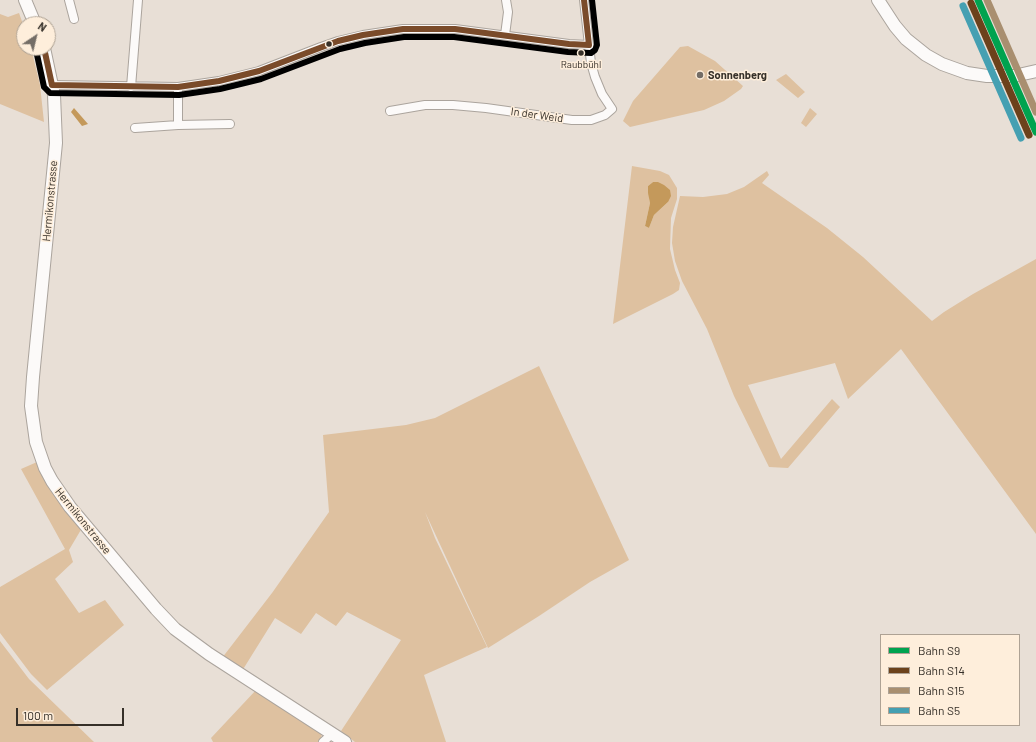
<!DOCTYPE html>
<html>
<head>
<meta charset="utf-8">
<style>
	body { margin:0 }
	#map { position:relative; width:1036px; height:742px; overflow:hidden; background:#e8dfd6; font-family:Barlow,sans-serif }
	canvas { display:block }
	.legend { position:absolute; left:880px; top:634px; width:140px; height:92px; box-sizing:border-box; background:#feeedb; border:1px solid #aea294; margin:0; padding:5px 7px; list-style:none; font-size:12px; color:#363029 }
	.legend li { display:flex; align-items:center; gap:8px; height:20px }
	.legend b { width:20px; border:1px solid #aea294 }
	.north { position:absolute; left:16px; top:16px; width:40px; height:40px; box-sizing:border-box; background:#feeedb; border:1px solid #aea294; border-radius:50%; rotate:35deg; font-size:11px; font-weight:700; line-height:16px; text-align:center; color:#363029 }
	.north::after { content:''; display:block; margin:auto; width:14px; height:18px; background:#746d66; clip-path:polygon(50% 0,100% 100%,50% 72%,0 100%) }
	.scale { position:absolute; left:16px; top:708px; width:108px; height:18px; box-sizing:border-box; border:2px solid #363029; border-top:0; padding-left:5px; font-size:12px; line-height:14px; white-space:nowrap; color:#363029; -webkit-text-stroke:3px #feeedb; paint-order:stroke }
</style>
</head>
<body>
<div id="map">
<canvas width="1036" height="742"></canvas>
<ul class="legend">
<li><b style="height:5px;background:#00a34f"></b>Bahn S9</li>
<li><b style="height:5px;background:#6c421b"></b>Bahn S14</li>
<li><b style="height:5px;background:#a98f70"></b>Bahn S15</li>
<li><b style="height:5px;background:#45a0b2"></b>Bahn S5</li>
</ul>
<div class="north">N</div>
<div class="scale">100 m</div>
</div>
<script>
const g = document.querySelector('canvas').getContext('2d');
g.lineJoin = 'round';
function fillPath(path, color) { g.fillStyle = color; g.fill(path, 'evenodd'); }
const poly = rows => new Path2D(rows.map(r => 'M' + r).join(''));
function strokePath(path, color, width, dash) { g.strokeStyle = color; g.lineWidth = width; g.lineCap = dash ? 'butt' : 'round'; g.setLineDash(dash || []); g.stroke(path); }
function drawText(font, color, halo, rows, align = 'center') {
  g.font = font + ' Barlow,sans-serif'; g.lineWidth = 3; g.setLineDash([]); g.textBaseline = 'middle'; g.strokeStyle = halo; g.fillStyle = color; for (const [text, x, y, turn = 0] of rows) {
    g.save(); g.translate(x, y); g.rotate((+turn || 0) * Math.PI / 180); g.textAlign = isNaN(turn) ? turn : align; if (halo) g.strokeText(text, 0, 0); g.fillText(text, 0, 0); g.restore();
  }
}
fillPath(poly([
	[19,13,24,27,24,48,31,48,40,85,44,122,0,104,0,14,8,17],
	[688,46,715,61,743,86,741,89,724,101,704,110,630,127,623,121,633,101,680,47],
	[786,74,805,92,798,98,776,80],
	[810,108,817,114,806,127,801,123],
	[632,166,660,171,669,175,677,188,677,199,671,218,670,249,675,270,680,283,679,290,673,294,613,324],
	[653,182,658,182,668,202,654,215,649,228,645,226,650,203,648,186],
	[767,171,769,175,762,183,827,228,863,257,932,321,944,312,973,294,1036,259,1036,534,901,349,848,399,835,363,748,385,781,459,832,399,840,407,788,468,769,467,734,396,707,329,682,281,675,261,672,243,673,227,680,196,703,197,727,194,744,187],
	[539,366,629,560,590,582,539,616,488,648,425,512,435,538,487,647,424,675,446,742,355,742,341,731,401,640,347,612,336,626,316,613,301,634,275,618,242,671,222,658,272,593,329,512,323,435,406,425,435,418],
	[37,462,82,528,69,550,73,562,55,579,79,613,105,600,124,625,47,690,31,674,0,633,0,587,65,549,21,469],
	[0,641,29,679,94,742,0,742],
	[257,689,322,732,321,740,319,742,213,742,211,738]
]), '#dec1a0');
fillPath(poly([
	[74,108,88,124,82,126,71,112],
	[653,182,658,182,664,185,670,190,671,196,668,202,654,215,649,228,645,226,650,203,648,193,648,186]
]), '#c4995b');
const street = poly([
	[69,0,74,19],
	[505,35,508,12,506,0],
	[52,85,178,87,219,81,259,71,321,47,338,41,363,35,403,29,455,29,569,44,589,45],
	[131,87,138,0],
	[390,111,425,105,453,105,486,108,572,120,591,120,605,115,612,109,602,94,595,77,591,63,584,0],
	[178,125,230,124],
	[135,128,178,125,178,87],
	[323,742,332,734]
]);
const secondary = poly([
	[25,0,35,24],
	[878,0,895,26,906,39,926,55,942,64,967,73,987,76,1014,76,1036,71],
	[44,48,54,95,56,143,33,377,31,406,36,442,45,468,52,481,70,507,156,609,175,629,209,654,345,742]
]);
strokePath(street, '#aba49d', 10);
strokePath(secondary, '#aba49d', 14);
strokePath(street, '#fcfaf9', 8);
strokePath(secondary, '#fcfaf9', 12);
strokePath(poly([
	[584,0,589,45],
	[44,48,52,85],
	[52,85,178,87,219,81,259,71,338,41,363,35,403,29,455,29,569,44,589,45]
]), '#7a4b2a', 6);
strokePath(poly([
	[36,50,44,87,50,93,179,95,220,89,261,79,340,49,365,43,404,37,454,37,568,52,591,53,595,50,597,45,592,0]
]), '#000', 6);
strokePath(poly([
	[978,0,1036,132]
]), '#00a34f', 7);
strokePath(poly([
	[971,3,1029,135]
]), '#6c421b', 7);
strokePath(poly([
	[987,0,1036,112]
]), '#a98f70', 7);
strokePath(poly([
	[963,6,1021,138]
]), '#45a0b2', 7);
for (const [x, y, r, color] of [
	[329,44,3.5,"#363029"],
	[581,53,3.5,"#363029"],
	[700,75,4,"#746d66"]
]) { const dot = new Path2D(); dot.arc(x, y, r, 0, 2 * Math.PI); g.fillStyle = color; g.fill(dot); strokePath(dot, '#feeedb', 1.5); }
drawText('10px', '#363029', '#feeedb', [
	["Raubbühl",581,65]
]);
drawText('bold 11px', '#363029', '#feeedb', [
	["Sonnenberg",708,75]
], 'left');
drawText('11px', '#363029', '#feeedb', [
	["In der Weid",537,115,8],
	["Hermikonstrasse",50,201,-85],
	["Hermikonstrasse",83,521,51]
]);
</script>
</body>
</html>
